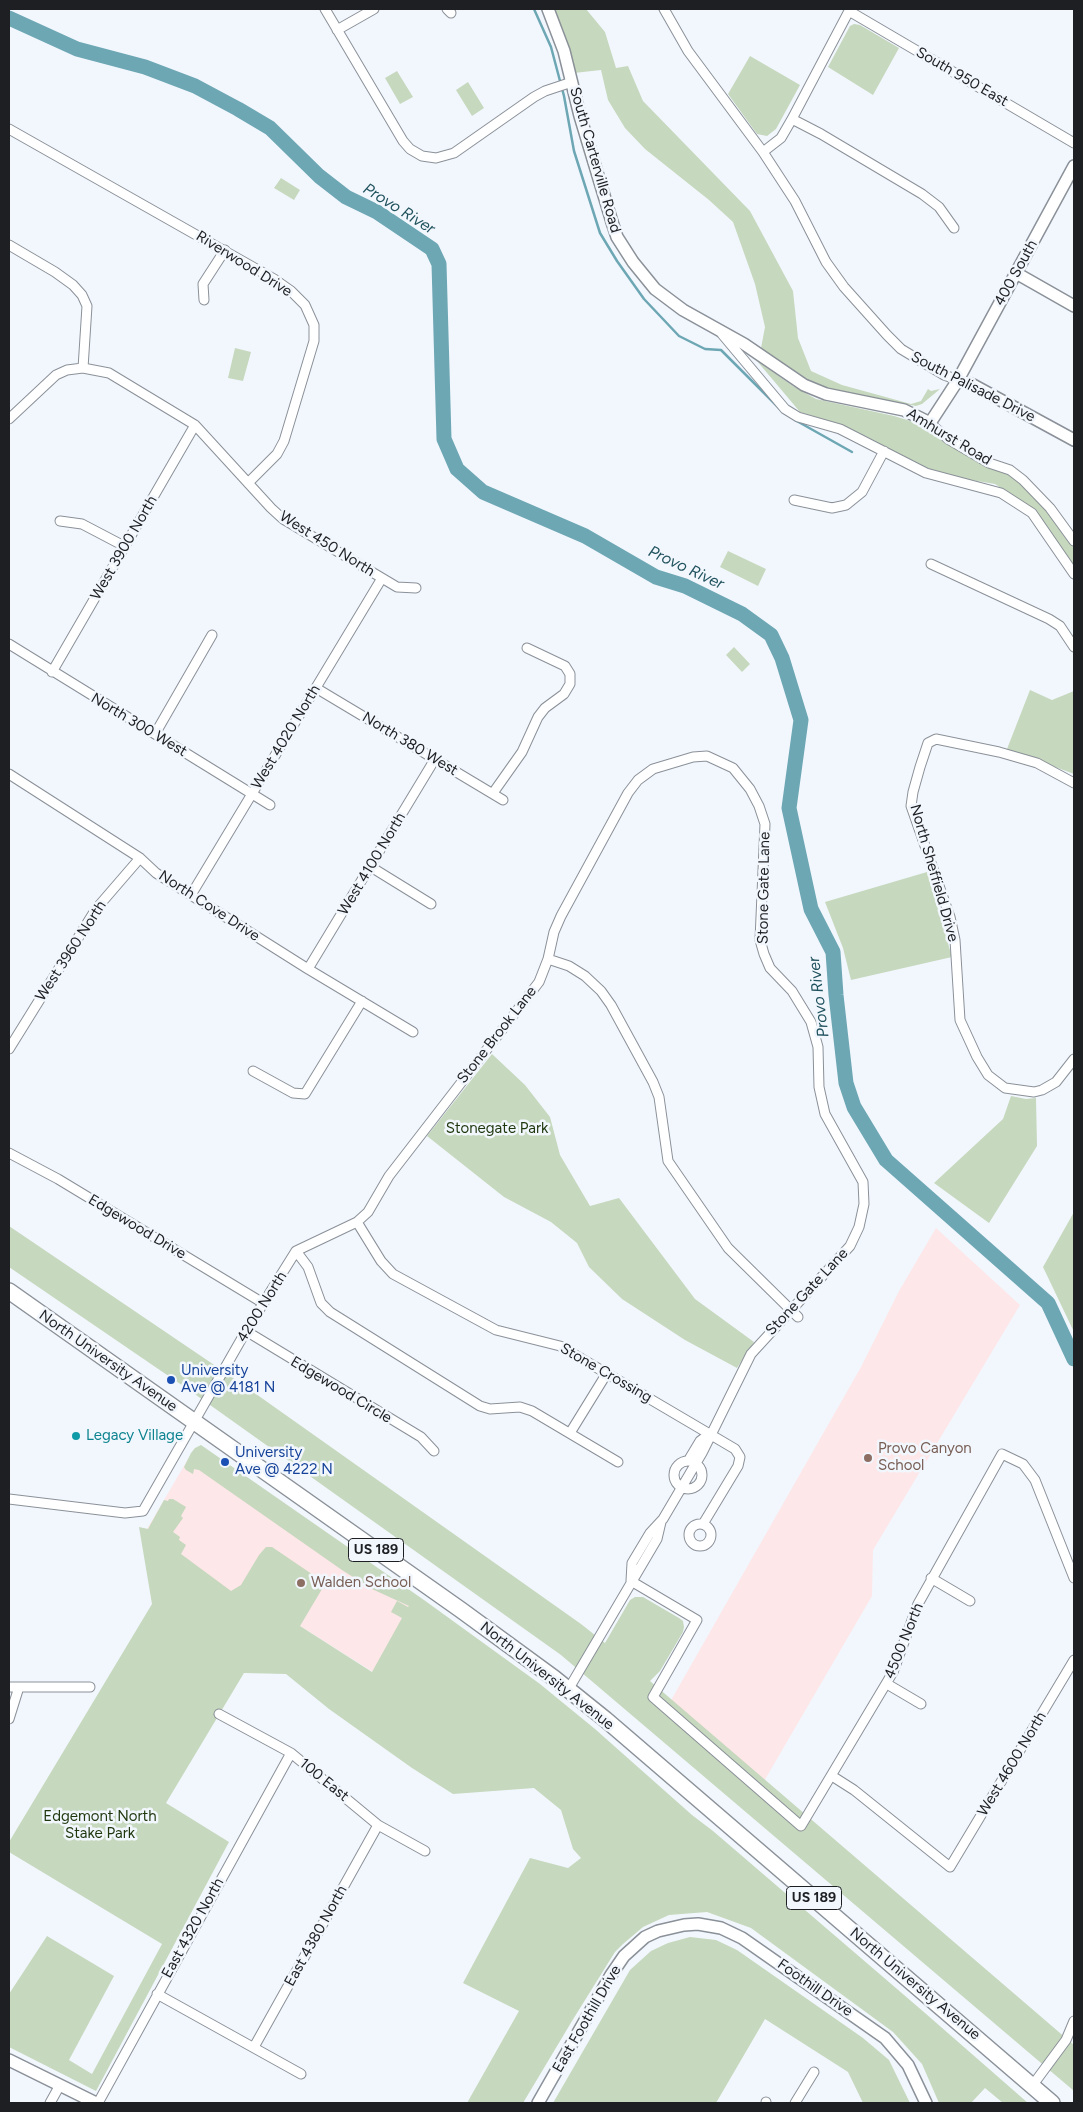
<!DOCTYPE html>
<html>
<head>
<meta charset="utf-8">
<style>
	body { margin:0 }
	#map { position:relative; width:1083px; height:2112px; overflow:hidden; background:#f2f7fe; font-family:Figtree,sans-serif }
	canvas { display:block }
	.frame { position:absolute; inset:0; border:10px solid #1d1f22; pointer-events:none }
</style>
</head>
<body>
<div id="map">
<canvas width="1083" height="2112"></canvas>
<div class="frame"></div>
</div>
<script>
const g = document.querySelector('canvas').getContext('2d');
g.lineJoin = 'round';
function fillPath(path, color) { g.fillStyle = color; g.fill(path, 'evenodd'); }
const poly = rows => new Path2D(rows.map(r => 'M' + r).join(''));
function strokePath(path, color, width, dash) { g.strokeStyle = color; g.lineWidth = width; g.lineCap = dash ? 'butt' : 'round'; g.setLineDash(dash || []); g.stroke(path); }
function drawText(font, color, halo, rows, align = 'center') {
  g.font = font + ' Figtree,sans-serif'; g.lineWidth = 5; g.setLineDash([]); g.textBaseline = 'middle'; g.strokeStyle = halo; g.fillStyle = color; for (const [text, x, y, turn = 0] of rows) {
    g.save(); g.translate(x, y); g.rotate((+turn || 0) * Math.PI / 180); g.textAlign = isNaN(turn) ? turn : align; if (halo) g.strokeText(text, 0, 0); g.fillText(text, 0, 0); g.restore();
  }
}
fillPath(poly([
	[936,1228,1020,1305,873,1550,872,1596,763,1783,670,1702,861,1367,899,1291],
	[188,1459,390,1588,417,1611,373,1672,300,1626,269,1628,180,1554,147,1529]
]), '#fde7e8');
fillPath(poly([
	[553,9,586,9,605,32,616,68,628,66,643,101,750,211,793,291,798,338,811,371,842,385,911,404,921,401,928,389,931,391,940,389,922,404,916,406,826,389,796,374,761,348,765,327,755,284,733,222,709,200,645,149,625,128,608,100,601,70,574,73,561,27],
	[854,24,860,25,899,48,873,95,828,67,850,26],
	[750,56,800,85,776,129,767,136,757,134,728,94],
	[397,71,413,97,400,104,385,78],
	[468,82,484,108,472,116,456,90],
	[281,178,300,190,294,200,274,188],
	[235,348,251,352,243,381,228,378],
	[757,361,793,386,816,399,894,416,917,423,927,428,952,447,1003,471,1020,482,1049,512,1074,546,1074,565,1031,508,995,484,935,474,905,461,873,440,842,425,800,412],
	[728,551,766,569,758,586,720,567],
	[734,647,750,664,742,672,726,655],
	[1030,690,1052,700,1074,691,1074,774,1007,749],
	[927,872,952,957,851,980,843,948,825,902],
	[492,1054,525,1085,550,1117,560,1155,590,1206,619,1198,695,1299,754,1342,737,1368,685,1340,622,1299,589,1267,577,1243,551,1222,504,1197,427,1136],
	[1011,1096,1026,1099,1036,1098,1037,1146,989,1223,934,1183,1003,1119],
	[1074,1212,1074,1332,1043,1267],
	[9,1226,232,1377,581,1624,605,1643,630,1600,635,1597,643,1597,679,1618,683,1621,684,1627,683,1632,660,1671,650,1681,1074,2045,1074,2091,561,1655,189,1390,9,1267],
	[201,1445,424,1600,540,1684,595,1729,692,1815,713,1831,925,2013,1028,2103,1003,2103,985,2088,971,2103,939,2103,922,2064,893,2032,751,1928,707,1912,669,1915,643,1927,623,1944,615,1952,572,2021,523,2103,467,2103,519,2011,463,1983,530,1858,568,1868,581,1858,573,1849,561,1810,534,1788,453,1794,412,1768,329,1709,286,1674,244,1673,166,1803,229,1842,96,2091,9,2047,9,1994,47,1936,114,1976,69,2060,92,2074,162,1944,9,1852,9,1842,152,1604,139,1527,148,1529,164,1500,168,1501,169,1499,173,1499,186,1507,181,1516,183,1518,173,1532,180,1537,179,1540,186,1545,181,1554,231,1591,241,1585,259,1555,266,1547,272,1547,328,1585,327,1588,322,1589,300,1626,372,1672,402,1618,391,1612,397,1601,408,1607,409,1606,372,1589,342,1570,199,1470,194,1469,193,1474,186,1470,184,1467,191,1453,195,1448],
	[690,1937,716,1940,737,1950,863,2038,889,2060,910,2103,863,2103,848,2072,765,2019,716,2103,553,2103,630,1970,651,1951,668,1943]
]), '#c6d8bd');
strokePath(poly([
	[534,9,551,47,564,96,574,151,600,233,617,261,644,299,679,336,705,349,721,350,782,411],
	[795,420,852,452]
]), '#6da7b4', 2.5);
strokePath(poly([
	[9,18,77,49,145,67,195,86,238,109,270,128,319,176,346,197,377,212,432,249,439,264,444,439,457,469,483,492,585,536,656,577,685,586,742,614,771,635,782,658,801,720,789,808,811,909,833,952,836,995,846,1083,854,1107,886,1160,1048,1303,1074,1359]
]), '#6da7b4', 15);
const street = poly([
	[325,9,403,141,410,149,422,156,436,158,454,153,534,97,545,91,572,82],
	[447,9,451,13],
	[664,9,688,51,763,152,795,201,826,262,844,287,887,335,901,349,944,375,958,380],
	[849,11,1074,143],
	[337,30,374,9],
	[792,119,821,134,922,194,939,207,954,228],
	[9,129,274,279,291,291,305,305,314,325,314,341,284,441,277,454,248,483],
	[763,152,781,138,792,119,850,9],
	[9,245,55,272,73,285,82,295,87,306,83,368],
	[204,300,203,284,225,250],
	[722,334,785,409,798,417,840,429,926,473,1001,493,1032,513,1074,574],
	[9,419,56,375,67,370,83,368,109,373,195,425,271,508,283,519,397,587,416,588],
	[930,423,948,439,989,463,1010,470,1023,480,1050,508,1074,541],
	[794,500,832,508,846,505,862,492,884,451],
	[60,521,82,524,124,546],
	[931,564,1049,619,1060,626,1074,647],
	[9,644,270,805],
	[52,672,195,425],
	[316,688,503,800],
	[155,734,212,635],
	[9,774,140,858,156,873,308,969,413,1032],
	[1074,783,1037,763,999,752,936,739,928,743,920,767,913,792,911,806,950,917,955,940,960,1020,977,1057,988,1075,1005,1088,1034,1092,1042,1090,1056,1082,1074,1059],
	[493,793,522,752,538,717,545,708,564,694,570,684,570,674,565,666,527,648],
	[371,867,431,904],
	[191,895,382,578],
	[548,959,569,966,585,976,601,991,611,1005,653,1082,659,1097,668,1161,728,1248,798,1317],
	[308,969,435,759],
	[9,1049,96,909,140,858],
	[253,1071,293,1093,305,1094,362,1001],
	[9,1153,58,1179,263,1303],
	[357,1222,381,1261,393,1274,496,1330,560,1346,735,1449,740,1457,738,1466,703,1524],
	[296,1251,308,1267,321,1303,330,1312,480,1406,490,1409,520,1407,532,1411,618,1462],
	[246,1331,421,1437,434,1451],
	[570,1433,607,1373],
	[688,1461,700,1441,708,1435],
	'674 1475a14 14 0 1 1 28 0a14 14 0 1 1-28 0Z',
	[9,1499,125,1513,143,1511,246,1331,296,1251,357,1222,368,1212,389,1176,539,982,548,959,554,932,561,916,628,793,638,780,653,769,693,757,707,756,733,768,750,789,759,806,765,824,760,940,764,954,770,968,792,991,811,1022,818,1047,819,1087,825,1114,863,1182,864,1204,859,1227,850,1246,751,1354,702,1453,663,1519,650,1533,632,1563,631,1581],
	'689 1535a11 11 0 1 1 22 0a11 11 0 1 1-22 0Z',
	[931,1578,970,1601],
	[631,1581,697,1620,653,1697,801,1826,893,1672,918,1604,1002,1454,1023,1464,1035,1480,1074,1578],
	[887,1684,921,1704],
	[9,1687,90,1687],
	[568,1690,657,1539,661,1522],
	[219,1714,291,1753,378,1825,425,1851],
	[9,1719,19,1687],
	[832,1776,854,1790,950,1867,1074,1660],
	[157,1994,301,2074],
	[254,2047,378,1825],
	[1032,2086,1066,2040,1074,2021],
	[766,2102,766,2103],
	[50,2103,60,2085],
	[98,2103,291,1753],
	[795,2103,814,2072]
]);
const secondary = poly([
	[548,9,564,51,580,116,612,222,617,237,633,262,655,289,683,310,744,344,804,385,826,394,904,410,930,423,958,380,1074,166],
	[1016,273,1074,306],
	[958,380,973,385,1074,440],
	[9,2060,96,2103],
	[538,2103,611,1975,624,1956,645,1937,658,1931,684,1925,698,1924,721,1928,742,1938,885,2038,908,2065,926,2103]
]);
const highway = poly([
	[9,1291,461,1610,554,1678,605,1719,1052,2103]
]);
strokePath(street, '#8b9199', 11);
strokePath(secondary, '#8b9199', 14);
strokePath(highway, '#8b9199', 18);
strokePath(street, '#fff', 9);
strokePath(secondary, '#fff', 11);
strokePath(highway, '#fff', 15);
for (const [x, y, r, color] of [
	[171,1380,5,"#1a4fb4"],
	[76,1436,5,"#0f9aa8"],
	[868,1458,5,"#8d6e63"],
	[225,1462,5,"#1a4fb4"],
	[301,1583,5,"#8d6e63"]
]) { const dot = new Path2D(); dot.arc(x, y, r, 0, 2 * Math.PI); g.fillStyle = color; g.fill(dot); strokePath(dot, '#f2f7fe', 2); }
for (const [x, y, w] of [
	[376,1550,55],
	[814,1898,55]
]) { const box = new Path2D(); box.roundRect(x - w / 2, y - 11.5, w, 23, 4); g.fillStyle = '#f2f7fe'; g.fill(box); strokePath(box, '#1d1f22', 1); }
drawText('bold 14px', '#1d1f22', null, [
	["US 189",376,1550],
	["US 189",814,1898]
]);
drawText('15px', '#1d1f22', '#f2f7fe', [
	["South 950 East",962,77,30],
	["South Carterville Road",595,160,74],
	["Riverwood Drive",244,264,32],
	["400 South",1016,273,-61],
	["South Palisade Drive",973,387,27],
	["Amhurst Road",949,437,31],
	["West 450 North",327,544,32],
	["West 3900 North",124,548,-60],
	["North 300 West",139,725,31],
	["West 4020 North",286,737,-59],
	["North 380 West",410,744,31],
	["West 4100 North",372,864,-59],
	["North Sheffield Drive",934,873,74],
	["Stone Gate Lane",764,888,-89],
	["North Cove Drive",209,906,33],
	["West 3960 North",71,951,-57],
	["Stone Brook Lane",497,1035,-52],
	["Edgewood Drive",137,1227,31],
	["Stone Gate Lane",807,1292,-47],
	["4200 North",262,1307,-58],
	["North University Avenue",108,1361,35],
	["Stone Crossing",606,1373,30],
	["Edgewood Circle",341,1390,31],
	["4500 North",904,1641,-68],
	["North University Avenue",547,1676,38],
	["West 4600 North",1012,1764,-59],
	["100 East",324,1780,39],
	["East 4320 North",193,1928,-61],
	["East 4380 North",316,1936,-61],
	["North University Avenue",915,1984,40],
	["Foothill Drive",815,1988,35],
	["East Foothill Drive",587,2019,-60]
]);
drawText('15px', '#1e370c', '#f2f7fe', [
	["Stonegate Park",497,1129],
	["Edgemont North",100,1817],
	["Stake Park",100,1834]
]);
drawText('15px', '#164399', '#f2f7fe', [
	["University",181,1371],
	["Ave @ 4181 N",181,1388],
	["University",235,1453],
	["Ave @ 4222 N",235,1470]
], 'left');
drawText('15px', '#0d838f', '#f2f7fe', [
	["Legacy Village",86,1436]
], 'left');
drawText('15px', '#785e54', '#f2f7fe', [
	["Provo Canyon",878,1449],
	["School",878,1466],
	["Walden School",311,1583]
], 'left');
drawText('italic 16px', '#21535e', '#f2f7fe', [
	["Provo River",399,209,32],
	["Provo River",686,568,25],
	["Provo River",819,997,-97]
]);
</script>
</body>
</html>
